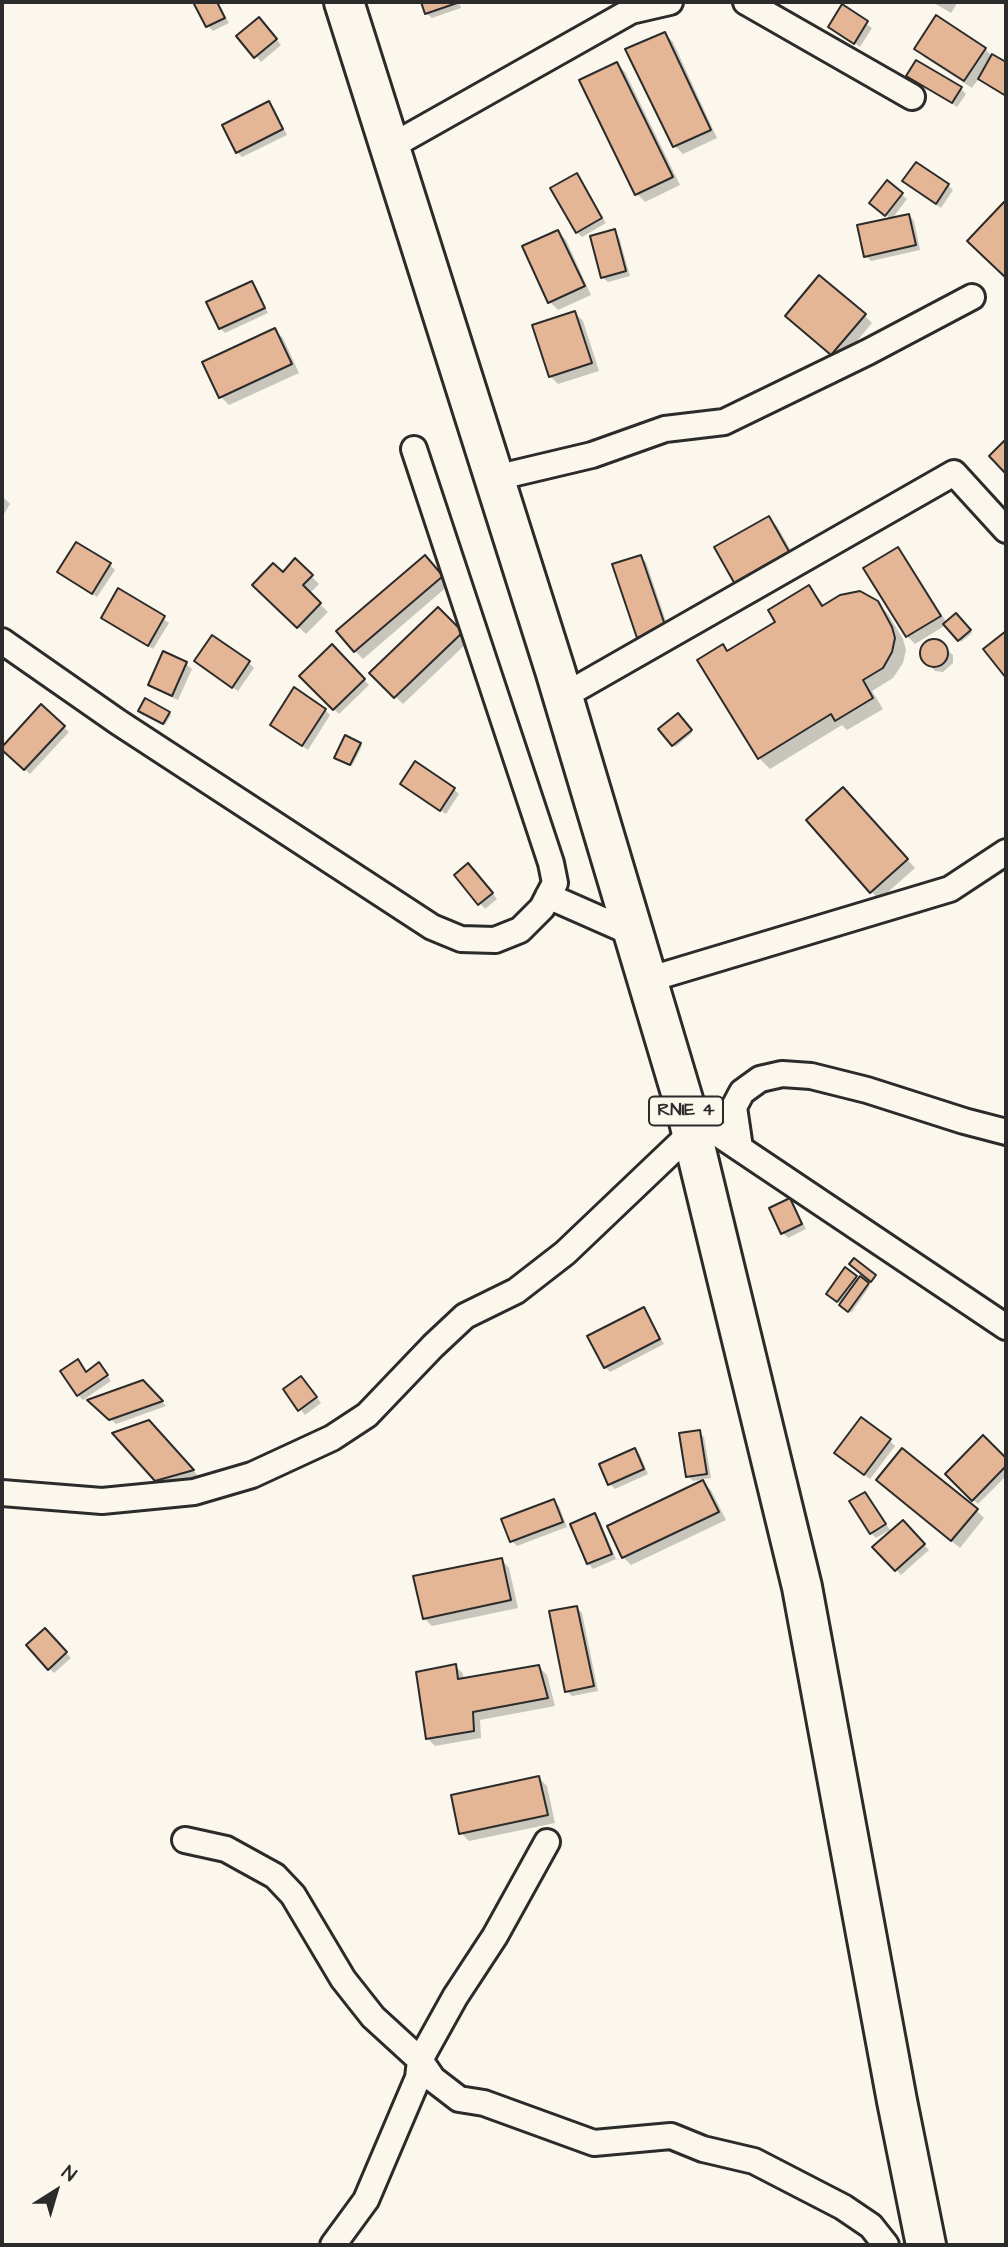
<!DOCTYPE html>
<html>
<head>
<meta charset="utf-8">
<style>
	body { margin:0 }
	#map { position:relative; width:1008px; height:2247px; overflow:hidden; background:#fbf7ec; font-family:"Architects Daughter",sans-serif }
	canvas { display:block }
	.frame { position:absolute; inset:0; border:4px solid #2b2b2b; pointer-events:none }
	.north { position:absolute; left:21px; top:2156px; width:70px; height:70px; -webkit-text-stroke:5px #fbf7ec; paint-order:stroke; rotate:37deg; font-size:19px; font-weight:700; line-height:28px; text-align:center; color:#2b2b2b }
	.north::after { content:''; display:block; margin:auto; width:24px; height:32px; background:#2b2b2b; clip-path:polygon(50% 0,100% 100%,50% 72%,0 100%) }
</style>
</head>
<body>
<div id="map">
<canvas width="1008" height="2247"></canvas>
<div class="frame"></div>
<div class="north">N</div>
</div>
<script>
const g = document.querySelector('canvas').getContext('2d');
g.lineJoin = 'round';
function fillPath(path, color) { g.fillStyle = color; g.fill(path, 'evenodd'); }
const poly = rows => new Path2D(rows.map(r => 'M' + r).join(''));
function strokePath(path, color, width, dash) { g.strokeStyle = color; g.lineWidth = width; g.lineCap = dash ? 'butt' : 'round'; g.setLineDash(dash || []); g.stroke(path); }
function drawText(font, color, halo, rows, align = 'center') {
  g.font = font + ' "Architects Daughter",sans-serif'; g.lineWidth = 5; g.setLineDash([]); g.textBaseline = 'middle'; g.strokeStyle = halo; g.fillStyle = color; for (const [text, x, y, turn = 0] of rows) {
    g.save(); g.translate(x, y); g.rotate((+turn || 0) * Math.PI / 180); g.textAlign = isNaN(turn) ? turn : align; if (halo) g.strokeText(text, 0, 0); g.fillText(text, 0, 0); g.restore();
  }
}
fillPath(poly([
	[195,2,218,2,229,23,213,31,208,26],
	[423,2,459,2,461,8,432,18,426,13],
	[932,2,958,2,951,13],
	[842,7,872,28,860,47,830,27],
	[264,24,281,45,261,62,256,56],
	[665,34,673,42,717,138,683,154,675,146],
	[916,49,985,49,993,57,1006,64,1006,96,979,78,972,88,924,57],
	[617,64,625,72,680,185,645,202,637,194,581,81],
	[908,75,961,89,966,94,957,107],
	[269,103,274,108,287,135,242,157,237,152],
	[577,175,606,223,582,237,577,232],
	[904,181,948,185,953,190,941,208],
	[887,182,907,199,892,219,909,215,914,221,920,250,871,261,866,256,891,219,876,208],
	[614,231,619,237,630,276,608,282,602,277],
	[558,232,566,240,591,295,558,310,550,302],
	[252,284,257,289,268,313,225,333,220,328],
	[575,313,583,321,599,371,558,384,550,376],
	[864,315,872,323,840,361,795,323],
	[275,330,283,338,299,373,229,405,221,397,204,363],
	[2,496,10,504,2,517],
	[769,518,777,526,798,563,745,593],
	[897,549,905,557,947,623,956,615,972,633,961,642,946,625,915,644,907,636],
	[641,557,646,562,670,633,643,642,638,637],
	[296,561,319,584,309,594,328,612,306,634,254,585,283,574],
	[110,565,115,570,97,597,59,572],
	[433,565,449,585,363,659,355,651],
	[809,587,825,606,877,603,888,614,903,639,906,650,903,663,893,678,872,691,883,709,847,730,842,725,770,769,759,758,722,646,728,652,778,622],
	[119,590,169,623,153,649,103,617],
	[438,609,469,641,403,704,372,673],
	[930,641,937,641,953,655,953,663,943,672,935,671,923,659,922,651],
	[332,647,369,685,339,714,301,676],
	[164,654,186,664,192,669,178,700,155,689,150,684],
	[249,663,254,668,238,691,201,666],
	[41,707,69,732,30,774,3,749],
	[325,710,330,715,308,750,272,725],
	[143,713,169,713,171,715,165,725],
	[678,715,692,733,675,747,661,729],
	[360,744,362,746,352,766,339,760],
	[407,788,454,789,459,794,446,814],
	[851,797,915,868,879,900,872,892],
	[473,870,497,899,485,909,480,903],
	[789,1200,795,1206,806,1229,788,1238,783,1233],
	[845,1270,870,1286,851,1313,828,1293],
	[643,1309,648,1314,664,1344,610,1372,605,1367],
	[82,1366,87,1373,104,1370,111,1381,83,1400,78,1395],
	[142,1382,166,1406,116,1424,91,1401],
	[306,1383,321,1403,305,1415,285,1389],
	[156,1430,200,1478,165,1488,156,1480],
	[699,1432,704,1437,711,1478,693,1481,688,1476],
	[983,1438,1006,1461,1006,1476,978,1504,947,1474],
	[890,1441,895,1446,870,1479,842,1458],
	[635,1450,640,1455,648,1474,615,1489,610,1484],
	[703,1482,711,1490,726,1520,631,1565,623,1557,609,1527],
	[886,1488,976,1510,984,1518,960,1548],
	[865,1494,890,1530,876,1538,871,1533],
	[554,1501,559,1506,567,1527,517,1546,512,1541],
	[595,1516,600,1521,616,1559,593,1569,588,1563],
	[902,1522,929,1550,901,1575,875,1547],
	[501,1559,509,1568,518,1608,432,1626,424,1618],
	[577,1608,582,1613,598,1691,572,1696,567,1691],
	[50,1635,71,1658,54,1673,49,1668],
	[455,1665,463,1674,464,1680,539,1667,547,1675,555,1706,480,1720,481,1738,435,1746,427,1738],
	[539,1778,547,1786,555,1823,469,1841,461,1833]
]), '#0003');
const building = poly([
	[193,2,217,2,225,18,206,27,193,2],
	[421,2,457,2,457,3,425,14,421,2],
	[842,4,868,21,854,44,828,27,842,4],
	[936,15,986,48,964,81,914,49,936,15],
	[259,17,277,39,254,58,236,36,259,17],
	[665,32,711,130,673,147,625,49,665,32],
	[992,54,1006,62,1006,96,978,79,992,54],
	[916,60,962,87,952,103,906,76,916,60],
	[617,62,673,177,635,195,579,80,617,62],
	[269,101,283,129,236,153,222,125,269,101],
	[916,162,949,184,936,204,902,181,916,162],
	[577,173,602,218,576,233,550,188,577,173],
	[887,180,903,193,885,216,869,203,887,180],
	[1004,202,1006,204,1006,278,967,241,1004,202],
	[909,214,916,245,864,257,857,225,909,214],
	[615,229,626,271,601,278,590,236,615,229],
	[558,230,585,286,548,303,522,246,558,230],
	[819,275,866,314,831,355,785,316,819,275],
	[252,281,265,308,219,329,206,302,252,281],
	[575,311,592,363,549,377,532,325,575,311],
	[275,328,292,364,219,398,202,362,275,328],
	[1006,439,1006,474,989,456,1006,439],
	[769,516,791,555,736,586,714,547,769,516],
	[76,542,111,563,92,594,57,572,76,542],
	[898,547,941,616,906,637,863,568,898,547],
	[425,555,443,576,354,652,336,631,425,555],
	[641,555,666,628,637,638,612,564,641,555],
	[295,558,313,575,303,585,321,603,297,628,252,585,273,563,283,572,295,558],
	[809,585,822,606,840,595,860,591,878,601,892,627,895,638,892,652,883,668,863,680,873,698,835,721,831,714,758,759,697,660,723,644,727,651,775,622,768,610,809,585],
	[118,588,165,616,148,646,101,618,118,588],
	[438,607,463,632,394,698,369,673,438,607],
	[956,613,971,630,958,641,943,624,956,613],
	[1006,631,1006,678,983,649,1006,631],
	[212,635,250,661,232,688,194,661,212,635],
	'920 653a14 14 0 1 1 28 0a14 14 0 1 1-28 0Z',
	[332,644,365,679,333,710,299,676,332,644],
	[163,651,187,662,172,696,148,685,163,651],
	[294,687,326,709,302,746,270,725,294,687],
	[145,698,170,712,163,724,138,711,145,698],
	[41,704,65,726,24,770,2,750,2,747,41,704],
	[678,713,692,730,672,746,658,729,678,713],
	[345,735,361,743,350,765,334,758,345,735],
	[415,761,455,788,440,811,400,784,415,761],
	[843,787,908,859,870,893,806,820,843,787],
	[468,863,493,893,478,905,454,875,468,863],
	[790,1198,802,1224,781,1234,769,1208,790,1198],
	[854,1258,876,1275,871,1282,849,1264,854,1258],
	[845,1267,857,1276,837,1302,826,1294,845,1267],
	[860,1276,869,1283,848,1312,839,1305,860,1276],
	[644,1307,660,1339,604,1368,587,1336,644,1307],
	[78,1359,86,1372,99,1362,108,1375,77,1396,60,1371,78,1359],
	[301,1376,317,1397,298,1411,283,1389,301,1376],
	[143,1380,163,1401,109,1420,87,1400,143,1380],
	[861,1417,891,1439,864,1475,834,1453,861,1417],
	[149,1420,194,1470,155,1481,112,1433,149,1420],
	[700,1430,707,1474,686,1477,679,1433,700,1430],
	[983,1435,1006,1458,1006,1466,972,1501,945,1474,983,1435],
	[635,1448,644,1469,608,1485,599,1464,635,1448],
	[902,1448,978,1509,951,1541,876,1480,902,1448],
	[703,1480,719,1512,622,1558,607,1526,703,1480],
	[865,1492,886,1524,870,1534,849,1501,865,1492],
	[554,1499,563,1522,510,1542,501,1519,554,1499],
	[595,1513,612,1554,587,1564,570,1524,595,1513],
	[903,1520,925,1544,895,1571,872,1547,903,1520],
	[502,1558,511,1600,423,1619,413,1576,502,1558],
	[577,1606,594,1686,565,1692,549,1611,577,1606],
	[45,1628,67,1652,48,1670,26,1645,45,1628],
	[456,1664,458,1679,539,1665,548,1698,473,1712,474,1731,426,1739,416,1672,456,1664],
	[539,1776,548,1815,459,1834,451,1795,539,1776]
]);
fillPath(building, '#e4b695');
strokePath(building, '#2b2b2b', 2);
const minor = poly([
	[746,2,912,97],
	[390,147,631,11,670,2],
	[495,478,592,455,665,429,724,422,868,352,972,297],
	[2,641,118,722,432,927,461,939,495,940,520,930,542,908,555,883,551,863,414,449],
	[562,697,954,473,1006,530],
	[548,896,632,933],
	[647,980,950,889,1006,852],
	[687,1113,1006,1327],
	[740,1148,734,1107,742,1092,760,1079,782,1074,811,1076,867,1090,964,1121,1006,1132],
	[2,1493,102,1501,194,1492,252,1475,332,1438,367,1415,433,1346,465,1316,516,1291,565,1253,691,1133],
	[185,1840,226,1849,275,1876,293,1895,343,1979,373,2017,420,2060,433,2079,459,2099,484,2103,594,2143,671,2136,703,2149,754,2161,843,2207,871,2226,886,2245],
	[333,2245,366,2200,418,2078,420,2060,455,1997,495,1936,547,1842]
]);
const primary = poly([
	[344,2,555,670,687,1113,802,1587,897,2101,926,2245]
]);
strokePath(minor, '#2b2b2b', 30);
strokePath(primary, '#2b2b2b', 44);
strokePath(minor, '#fbf7ec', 24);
strokePath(primary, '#fbf7ec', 38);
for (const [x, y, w] of [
	[686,1111,74]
]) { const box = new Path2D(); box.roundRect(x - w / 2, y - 14.5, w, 29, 5); g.fillStyle = '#fbf7ec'; g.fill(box); strokePath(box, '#2b2b2b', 2); }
drawText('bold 18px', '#2b2b2b', null, [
	["RNIE 4",686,1111]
]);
</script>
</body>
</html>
